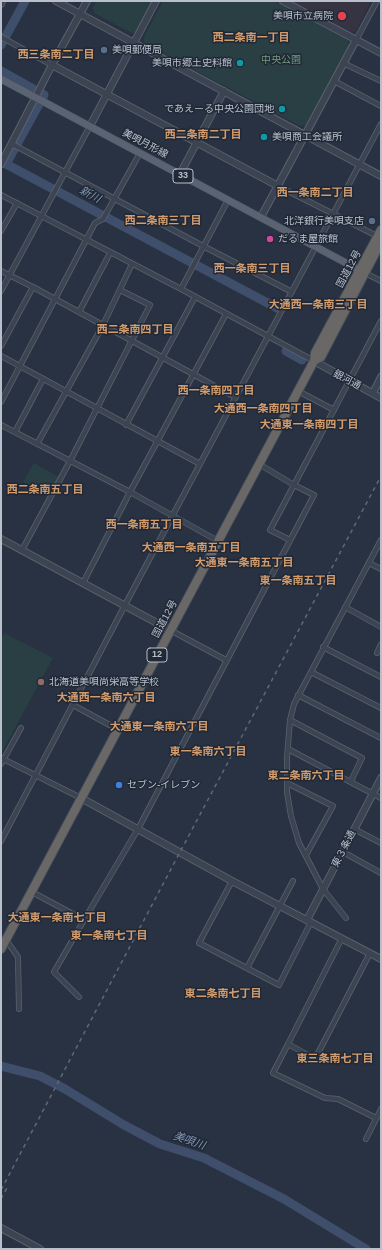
<!DOCTYPE html>
<html>
<head>
<meta charset="utf-8">
<style>
	body { margin:0 }
	#map { position:relative; width:382px; height:1250px; overflow:hidden; background:#283242; font-family:Helvetica,sans-serif }
	canvas { display:block }
	.frame { position:absolute; inset:0; border:2px solid #b9c0cc; pointer-events:none }
</style>
</head>
<body>
<div id="map">
<canvas width="382" height="1250"></canvas>
<div class="frame"></div>
</div>
<script>
const g = document.querySelector('canvas').getContext('2d');
g.lineJoin = 'round';
function fillPath(path, color) { g.fillStyle = color; g.fill(path, 'evenodd'); }
const poly = rows => new Path2D(rows.map(r => 'M' + r).join(''));
function strokePath(path, color, width, dash) { g.strokeStyle = color; g.lineWidth = width; g.lineCap = dash ? 'butt' : 'round'; g.setLineDash(dash || []); g.stroke(path); }
function drawText(font, color, halo, rows, align = 'center') {
  g.font = font + ' Helvetica,"Noto Sans JP",sans-serif'; g.lineWidth = 3; g.setLineDash([]); g.textBaseline = 'middle'; g.strokeStyle = halo; g.fillStyle = color; for (const [text, x, y, turn = 0] of rows) {
    g.save(); g.translate(x, y); g.rotate((+turn || 0) * Math.PI / 180); g.textAlign = isNaN(turn) ? turn : align; if (halo) g.strokeText(text, 0, 0); g.fillText(text, 0, 0); g.restore();
  }
}
fillPath(poly([
	[292,1,371,1,355,32,349,31]
]), '#363443');
fillPath(poly([
	[96,1,153,1,136,32,132,33,94,13,93,8],
	[163,1,274,1,348,40,349,46,306,125,300,126,144,43,144,37],
	[34,463,59,477,48,497,23,482],
	[4,633,53,658,2,752,1,639]
]), '#2a3f43');
strokePath(poly([
	[1,45,25,1],
	[1,71,44,95,6,164,277,308],
	[286,351,302,360],
	[1,1066,40,1076,65,1089,124,1125,160,1144,204,1158,284,1199,366,1249]
]), '#3f4f6b', 9);
const minor = poly([
	[1,37,52,65],
	[356,40,377,1],
	[343,63,381,81],
	[334,81,381,106],
	[12,144,203,246,292,292],
	[278,186,377,236],
	[1,195,181,289,314,361],
	[1,231,17,203],
	[1,271,33,287,1,346],
	[365,273,381,281],
	[33,287,235,397],
	[181,289,228,200],
	[1,291,90,126],
	[79,312,110,253],
	[1,356,200,464],
	[298,391,334,410],
	[1,402,95,223,103,219,140,153],
	[1,425,130,492,218,541],
	[126,425,195,297],
	[15,432,43,379],
	[37,444,103,325,132,264],
	[259,464,294,485,270,530,290,540],
	[22,550,70,461,150,305,120,290],
	[369,563,381,569],
	[83,583,130,492,226,314],
	[345,607,381,627],
	[170,630,226,660],
	[323,647,381,677],
	[377,653,381,644],
	[311,672,381,708],
	[298,695,381,738],
	[73,705,117,729],
	[290,720,362,758,351,781],
	[288,749,381,798],
	[1,758,81,798],
	[1,764,21,728],
	[287,783,333,806,306,855],
	[354,829,381,843],
	[1,841,125,605,381,124],
	[343,852,381,873],
	[232,881,199,943,279,985,311,922],
	[32,892,84,920,138,829,314,495,294,485,381,321],
	[346,918,323,889,299,843,291,816,287,792,287,758,290,720,294,704,381,540],
	[342,938,288,1044,315,1059,370,953],
	[6,940,18,957,19,1009],
	[247,968,293,881],
	[79,997,54,972,84,920],
	[288,1044,273,1073,325,1098,338,1099,376,1118],
	[366,1139,381,1109]
]);
const tertiary = poly([
	[56,1,381,176],
	[283,1,381,53],
	[1,4,2,1],
	[52,65,278,186],
	[90,126,156,1],
	[1,164,52,65,87,1],
	[180,174,224,91],
	[261,217,356,40],
	[314,361,381,398],
	[373,393,381,377],
	[1,539,170,630],
	[81,798,232,881,381,959],
	[307,920,381,778],
	[1,1228,40,1249]
]);
const primary = poly([
	[1,79,363,272]
]);
const trunk = poly([
	[314,361,321,357,381,242],
	[1,949,314,361,315,353,381,230]
]);
strokePath(minor, '#5a626f', 6);
strokePath(tertiary, '#5a626f', 8);
strokePath(primary, '#464d5b', 8);
strokePath(trunk, '#474f5c', 10);
strokePath(minor, '#3c4452', 4.5);
strokePath(tertiary, '#3c4452', 6);
strokePath(primary, '#5a6372', 7);
strokePath(trunk, '#696866', 8);
strokePath(poly([
	[1,1190,180,852,381,476],
	[1,1199,8,1186]
]), '#5e6879', 1.5, [4, 4]);
for (const [x, y, r, color] of [
	[342,16,5,"#e0444e"],
	[104,50,4,"#5c6f8a"],
	[240,63,4,"#0f9aa8"],
	[282,109,4,"#0f9aa8"],
	[264,137,4,"#0f9aa8"],
	[372,221,4,"#5c6f8a"],
	[270,239,4,"#d1479c"],
	[41,682,4,"#8d6e63"],
	[119,785,4,"#3f7fe0"]
]) { const dot = new Path2D(); dot.arc(x, y, r, 0, 2 * Math.PI); g.fillStyle = color; g.fill(dot); strokePath(dot, '#212937', 1.5); }
for (const [x, y, w] of [
	[183,176,20],
	[157,655,20]
]) { const box = new Path2D(); box.roundRect(x - w / 2, y - 7, w, 14, 3); g.fillStyle = '#212937'; g.fill(box); strokePath(box, '#b9c0cc', 1); }
drawText('bold 9px', '#b9c0cc', null, [
	["33",183,176],
	["12",157,655]
]);
drawText('10px', '#b9c0cc', '#212937', [
	["美唄市立病院",333,16,"right"],
	["美唄郵便局",112,50],
	["美唄市郷土史料館",232,63,"right"],
	["であえーる中央公園団地",274,109,"right"],
	["美唄商工会議所",272,137],
	["北洋銀行美唄支店",364,221,"right"],
	["だるま屋旅館",278,239],
	["北海道美唄尚栄高等学校",49,682],
	["セブン-イレブン",127,785]
], 'left');
drawText('10px', '#719c7c', '#212937', [
	["中央公園",281,60]
]);
drawText('10px', '#b9c0cc', '#212937', [
	["美唄月形線",145,144,28],
	["国道12号",349,269,-62],
	["銀河通",347,380,28],
	["国道12号",165,619,-62],
	["東３条通",344,849,-63]
]);
drawText('bold 11px', '#d39c6d', '#212937', [
	["西二条南一丁目",251,38],
	["西三条南二丁目",56,55],
	["西二条南二丁目",203,135],
	["西一条南二丁目",315,193],
	["西二条南三丁目",163,221],
	["西一条南三丁目",252,269],
	["大通西一条南三丁目",318,305],
	["西二条南四丁目",135,330],
	["西一条南四丁目",216,391],
	["大通西一条南四丁目",263,409],
	["大通東一条南四丁目",309,425],
	["西二条南五丁目",45,490],
	["西一条南五丁目",144,525],
	["大通西一条南五丁目",191,548],
	["大通東一条南五丁目",244,563],
	["東一条南五丁目",298,581],
	["大通西一条南六丁目",106,698],
	["大通東一条南六丁目",159,727],
	["東一条南六丁目",208,752],
	["東二条南六丁目",306,776],
	["大通東一条南七丁目",57,918],
	["東一条南七丁目",109,936],
	["東二条南七丁目",223,994],
	["東三条南七丁目",335,1059]
]);
drawText('italic 11px', '#8295b2', '#212937', [
	["新川",90,195,28],
	["美唄川",189,1141,19]
]);
</script>
</body>
</html>
